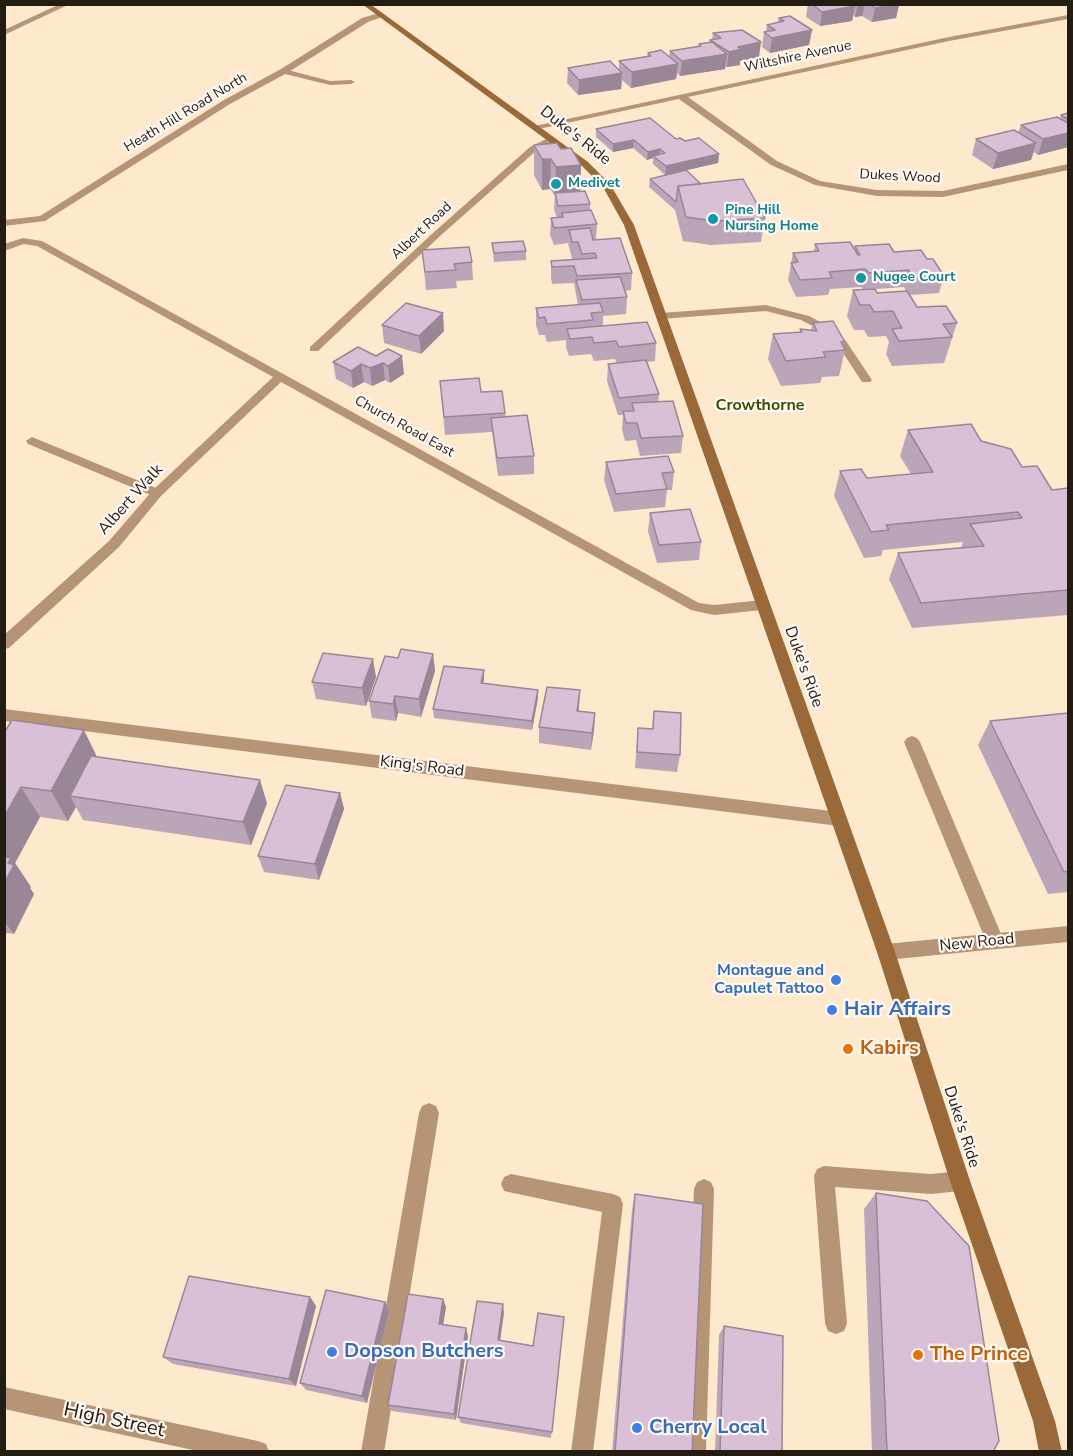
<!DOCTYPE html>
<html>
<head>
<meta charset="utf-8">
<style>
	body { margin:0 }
	#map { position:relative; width:1073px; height:1456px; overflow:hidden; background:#ffe9cd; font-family:"Nunito Sans",sans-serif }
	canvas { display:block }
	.frame { position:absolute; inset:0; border:6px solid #231c12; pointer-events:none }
</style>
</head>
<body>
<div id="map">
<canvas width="1073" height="1456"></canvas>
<div class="frame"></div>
</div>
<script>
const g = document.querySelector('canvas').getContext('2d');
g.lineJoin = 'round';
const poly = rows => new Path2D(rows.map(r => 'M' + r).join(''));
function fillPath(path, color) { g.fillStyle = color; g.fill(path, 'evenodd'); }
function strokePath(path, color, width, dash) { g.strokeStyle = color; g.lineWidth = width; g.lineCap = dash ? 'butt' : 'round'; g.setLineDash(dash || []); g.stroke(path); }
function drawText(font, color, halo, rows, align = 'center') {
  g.font = font + ' "Nunito Sans",sans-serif'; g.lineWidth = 4.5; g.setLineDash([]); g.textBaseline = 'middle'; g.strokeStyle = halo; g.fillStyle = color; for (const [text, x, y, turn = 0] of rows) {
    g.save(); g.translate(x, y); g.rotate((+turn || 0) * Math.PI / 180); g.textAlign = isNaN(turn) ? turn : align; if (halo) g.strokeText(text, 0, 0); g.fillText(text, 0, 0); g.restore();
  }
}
fillPath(poly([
	[284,69,330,81,351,80,355,82,351,84,330,85,281,73,280,71,284,69],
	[32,437,161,490,163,493,161,496,153,496,28,444,26,441,32,437],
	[912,736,917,738,920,742,1004,941,1001,946,995,949,989,946,986,941,904,742,907,738,912,736],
	[429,1103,436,1106,439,1113,384,1452,361,1452,419,1113,422,1106,429,1103],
	[824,1166,931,1174,960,1171,967,1174,970,1181,967,1188,960,1191,931,1194,835,1187,847,1323,844,1331,836,1334,828,1331,825,1323,814,1176,817,1169,824,1166],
	[511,1174,613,1194,620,1197,623,1204,593,1452,571,1452,602,1212,504,1191,501,1184,504,1177,511,1174],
	[704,1179,711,1182,714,1189,706,1452,684,1452,694,1189,697,1182,704,1179]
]), '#b69576');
fillPath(poly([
	[60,4,70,4,4,35,4,30,60,4],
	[379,13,382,17,368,22,287,73,230,104,45,221,4,226,4,220,40,216,224,100,281,69,362,18,379,13],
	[1068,15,1068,19,949,41,688,97,777,161,820,181,877,190,943,191,1068,164,1068,170,943,197,877,196,815,185,771,165,679,99,534,130,530,127,949,37,1068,15],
	[550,137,557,139,536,151,439,237,318,351,310,351,310,347,433,233,530,147,550,137],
	[23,238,42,241,699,603,714,605,762,600,769,605,762,610,714,615,691,610,281,382,161,496,119,547,9,648,4,649,4,635,109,541,153,490,273,377,37,246,24,244,4,251,4,244,23,238],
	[766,305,809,316,830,327,846,341,872,380,870,382,862,382,838,345,822,331,801,320,766,311,661,319,656,316,661,313,766,305],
	[4,709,839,812,845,814,847,819,845,824,839,826,4,721,4,709],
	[1068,926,1068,942,886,960,880,958,877,952,880,946,886,944,1068,926]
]), '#b69576');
fillPath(poly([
	[4,1387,258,1441,266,1444,269,1452,202,1452,4,1409,4,1387]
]), '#b69576');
fillPath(poly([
	[362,4,370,4,588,162,610,184,634,225,895,952,970,1181,1055,1421,1062,1452,1039,1452,1033,1421,950,1181,877,952,624,225,603,187,582,166,362,4]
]), '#996939');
fillPath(poly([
	[808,4,909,4,899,6,896,18,872,22,862,16,855,17,853,15,852,21,820,26,806,17],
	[779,18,812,30,809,45,770,53,762,47,764,32,766,32,767,25,778,22],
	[713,33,759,57,740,61,740,65,727,67,725,66,725,69,680,76,677,73,676,79,631,88,622,80,621,89,578,95,567,83,568,68,619,70,619,61,647,56,648,53,669,57,670,51,699,46,699,44,710,42,710,40,712,40],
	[1068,113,1068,147,1038,155,1034,152,1031,160,993,169,972,155,976,139,1018,133,1021,125,1060,118,1061,115],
	[596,129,685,141,719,154,718,163,665,175,653,164,653,158,647,160,633,148,613,152,596,137],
	[534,145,561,149,581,165,580,191,590,204,590,210,597,224,596,239,632,273,631,290,625,291,627,297,626,314,603,316,603,326,656,343,655,361,647,362,659,394,658,402,683,436,681,453,640,456,636,440,625,441,622,429,623,415,618,415,607,381,608,364,617,363,615,359,594,361,591,354,569,356,566,347,566,340,547,342,545,335,539,335,536,325,536,308,578,305,574,283,552,284,551,278,551,261,578,259,572,259,568,243,554,245,550,235,551,218,557,218,554,209,555,196,550,189,542,190,534,175],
	[650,179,701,184,765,218,761,242,711,245,683,241,675,210,649,187],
	[492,243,526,251,526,260,494,262],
	[815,244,854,249,855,246,894,252,927,259,944,276,939,293,910,295,917,307,957,323,944,363,892,366,886,354,889,342,886,336,868,337,864,330,854,330,847,316,853,290,864,290,861,287,830,289,828,295,796,297,788,280,793,253,814,252],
	[904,287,906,291,877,293,876,289],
	[422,250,472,262,473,280,456,281,457,288,426,290],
	[813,323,845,342,843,346,845,350,839,376,822,377,820,383,781,386,768,359,773,334,800,332,800,329,811,330],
	[382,325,444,331,421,354,384,343],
	[358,347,404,374,390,383,385,380,372,386,364,382,353,388,336,379,333,362],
	[440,381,481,392,505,413,506,417,534,456,534,474,498,476,492,432,445,435],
	[908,430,981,441,1022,467,1052,490,1068,488,1068,615,912,628,889,579,898,553,961,548,963,542,883,550,881,556,864,558,834,496,840,471,867,478,911,474,900,456],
	[606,462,674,472,672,490,667,490,665,507,614,512,604,480],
	[650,513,701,542,699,560,657,563,648,531],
	[433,654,435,671,421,717,398,713,396,721,372,718,369,701,398,658],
	[484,670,484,679,483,683,538,690,538,698,532,730,434,718,433,709],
	[376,677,366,706,316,699,312,682],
	[579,708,579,711,595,713,594,730,591,750,539,743,539,727],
	[654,711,680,755,677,772,635,768,638,728,652,729],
	[1068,713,1068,892,1048,894,978,745,990,721],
	[4,733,97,757,267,803,251,845,83,820,76,807,68,821,40,817,15,863,31,887,30,888,34,894,14,934,7,933,4,937],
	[340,793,344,809,319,880,264,872,258,856],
	[876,1193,993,1452,872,1452,864,1209],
	[635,1194,692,1452,612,1452,632,1210],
	[310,1297,316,1306,296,1386,173,1364,163,1357],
	[443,1299,446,1307,443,1324,468,1336,456,1420,392,1411,388,1405],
	[389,1311,367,1403,306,1390,300,1383],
	[504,1313,500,1340,533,1346,564,1317,551,1438,461,1423,458,1417],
	[724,1326,782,1452,715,1452,719,1335]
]), '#bba5b9');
fillPath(poly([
	[858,4,865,4,862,16,855,17],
	[895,4,899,4,896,18,872,22,875,8],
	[855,6,852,21,820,26,822,12],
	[812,30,809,45,770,53,772,38],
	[761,42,759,57,740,61,740,65,727,67,729,52,738,47],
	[727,54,725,69,680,76,682,61],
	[678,64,676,79,631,88,632,72],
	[622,73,621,89,578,95,579,80],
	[1068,133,1068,147,1038,155,1043,139],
	[634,140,633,148,613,152,613,144],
	[1036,143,1031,160,993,169,998,153],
	[660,149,659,157,653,156,653,158,647,160,648,152],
	[719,154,718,163,665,175,666,166],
	[542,159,551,159,550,189,542,190],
	[581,165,580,195,555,195,556,167],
	[443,313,444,331,421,354,419,336],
	[402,356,404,374,390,383,388,366],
	[383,363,385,380,372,386,370,368],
	[361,364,364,382,353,388,351,371],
	[433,654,435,671,421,717,419,699],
	[373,659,376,677,366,706,362,688],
	[484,670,484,679,481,692,481,683],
	[538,690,538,698,532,730,532,721],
	[580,690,579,708,576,728,577,711],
	[395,696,398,713,396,721,393,704],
	[595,713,594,730,591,750,592,733],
	[84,730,99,761,70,796,76,807,68,821,51,791],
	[260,780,267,803,251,845,243,822],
	[21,787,40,817,15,863,31,887,30,888,34,894,14,934,4,921,4,817],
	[340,793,344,809,319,880,315,864],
	[310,1297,316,1306,296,1386,289,1379],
	[443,1299,446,1307,442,1332,439,1324],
	[385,1302,389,1311,367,1403,362,1396],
	[503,1304,504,1313,499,1348,498,1340],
	[466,1328,468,1336,456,1420,454,1414]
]), '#998696');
const building = poly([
	[812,4,852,4,855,6,822,12,812,4],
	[871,4,895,4,875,8,871,4],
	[790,16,812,30,772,38,764,32,775,30,767,25,784,21,779,18,790,16],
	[742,30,761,42,738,47,742,49,729,52,710,40,721,38,713,33,742,30],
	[712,42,727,54,682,61,670,51,701,46,699,44,712,42],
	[661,50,678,64,632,72,619,61,651,56,648,53,661,50],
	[610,61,622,73,579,80,568,68,610,61],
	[1068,113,1068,119,1061,115,1068,113],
	[1057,117,1068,123,1068,133,1043,139,1021,125,1057,117],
	[650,118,676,139,680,138,685,141,699,138,719,154,666,166,653,156,665,153,660,149,648,152,634,140,613,144,596,129,650,118],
	[1014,130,1036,143,998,153,976,139,1014,130],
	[557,143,561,149,571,148,581,165,556,167,551,159,542,159,534,145,557,143],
	[686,170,701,184,678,186,676,202,650,179,686,170],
	[743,179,765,218,714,221,686,217,678,186,743,179],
	[585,191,590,204,558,206,555,193,585,191],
	[591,210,597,224,554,228,551,218,563,217,562,213,591,210],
	[590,228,593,240,620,238,632,273,577,276,574,266,552,267,551,261,597,258,595,253,582,254,578,242,572,242,569,230,590,228],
	[523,241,526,251,494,253,492,243,523,241],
	[850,242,858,255,860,255,855,246,889,244,894,252,921,250,927,259,933,259,944,276,913,278,909,270,869,273,865,269,829,272,832,278,800,280,791,263,798,262,793,253,819,251,815,244,850,242],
	[469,247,472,262,454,264,456,270,425,272,422,250,469,247],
	[620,277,627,297,582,300,576,280,620,277],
	[875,289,877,293,907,291,917,307,946,306,957,323,943,324,952,337,899,341,892,329,902,328,893,311,874,312,870,305,860,305,853,290,875,289],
	[406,303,443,313,419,336,382,325,406,303],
	[600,303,603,312,591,313,593,320,547,324,545,317,539,318,536,308,600,303],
	[833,321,845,342,841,342,845,350,823,352,826,357,786,361,773,334,802,332,800,329,817,331,813,323,833,321],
	[647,322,656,343,619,347,616,341,594,343,592,337,570,339,567,329,647,322],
	[358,347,376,356,388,349,402,356,388,366,383,363,370,368,361,364,351,371,333,362,358,347],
	[646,360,659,394,619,398,608,364,646,360],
	[479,378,481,392,502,391,505,413,444,417,440,381,479,378],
	[673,401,683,436,641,438,637,423,626,423,623,411,634,411,632,403,673,401],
	[527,415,534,456,497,458,491,418,527,415],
	[971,424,981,441,1011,449,1022,467,1037,466,1052,490,1068,488,1068,590,921,603,898,553,984,546,970,524,1022,518,1018,512,886,525,889,530,871,532,840,471,861,469,867,478,933,472,908,430,971,424],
	[668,456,674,472,662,473,667,489,616,494,606,462,668,456],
	[690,509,701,542,659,545,650,513,690,509],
	[401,649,433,654,419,699,395,696,393,704,369,701,385,656,398,658,401,649],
	[323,653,373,659,362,688,312,682,323,653],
	[444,666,484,670,481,683,538,690,532,721,433,709,444,666],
	[547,687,580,690,577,711,595,713,592,733,539,727,547,687],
	[654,711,681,713,680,755,637,752,638,728,653,729,654,711],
	[1068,713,1068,871,1064,872,990,721,1068,713],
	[12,720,84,730,51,791,21,787,4,817,4,733,12,720],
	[91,756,260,780,243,822,70,796,91,756],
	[286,785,340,793,315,864,258,856,286,785],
	[4,857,11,858,8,863,14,865,4,883,4,857],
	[876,1193,927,1201,969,1246,999,1441,993,1452,887,1452,876,1193],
	[635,1194,703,1204,692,1452,615,1452,635,1194],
	[189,1276,310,1297,289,1379,163,1357,189,1276],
	[326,1290,385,1302,362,1396,300,1383,326,1290],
	[408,1294,443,1299,439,1324,466,1328,454,1414,388,1405,408,1294],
	[477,1301,503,1304,498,1340,533,1346,538,1313,564,1317,552,1432,458,1417,477,1301],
	[724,1326,783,1336,782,1452,720,1452,724,1326]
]);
fillPath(building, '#dac0d7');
strokePath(building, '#998696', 1.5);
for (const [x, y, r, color] of [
	[556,184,6,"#0f9aa8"],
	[713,219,6,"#0f9aa8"],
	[861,278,6,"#0f9aa8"],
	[836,980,6,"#3f7fe0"],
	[832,1010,6,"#3f7fe0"],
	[848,1049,6,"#e8710a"],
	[332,1352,6,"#3f7fe0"],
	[918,1355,6,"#e8710a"],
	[637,1428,6,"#3f7fe0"]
]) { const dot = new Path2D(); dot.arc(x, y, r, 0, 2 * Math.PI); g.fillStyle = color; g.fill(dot); strokePath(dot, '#fef9f4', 2); }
drawText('14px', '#231c12', '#fef9f4', [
	["Wiltshire Avenue",798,57,-12],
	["Heath Hill Road North",186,113,-31],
	["Dukes Wood",900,177,3],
	["Albert Road",422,231,-43],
	["Church Road East",404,427,29]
]);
drawText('bold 14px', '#0d838f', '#fef9f4', [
	["Medivet",568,184],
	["Pine Hill",725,211],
	["Nursing Home",725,227],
	["Nugee Court",873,278]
], 'left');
drawText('16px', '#231c12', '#fef9f4', [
	["Duke's Ride",575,136,38],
	["Albert Walk",131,500,-48],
	["Duke's Ride",803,667,70],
	["King's Road",422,767,7],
	["New Road",977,943,-6],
	["Duke's Ride",961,1127,72]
]);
drawText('bold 16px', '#3a5103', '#fef9f4', [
	["Crowthorne",760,406]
]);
drawText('bold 16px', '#366cbe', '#fef9f4', [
	["Montague and",824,971],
	["Capulet Tattoo",824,989]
], 'right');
drawText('bold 20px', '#366cbe', '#fef9f4', [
	["Hair Affairs",844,1010],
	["Dopson Butchers",344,1352],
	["Cherry Local",649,1428]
], 'left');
drawText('bold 20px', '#c56008', '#fef9f4', [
	["Kabirs",860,1049],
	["The Prince",930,1355]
], 'left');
drawText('20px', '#231c12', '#fef9f4', [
	["High Street",114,1421,12]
]);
</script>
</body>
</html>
